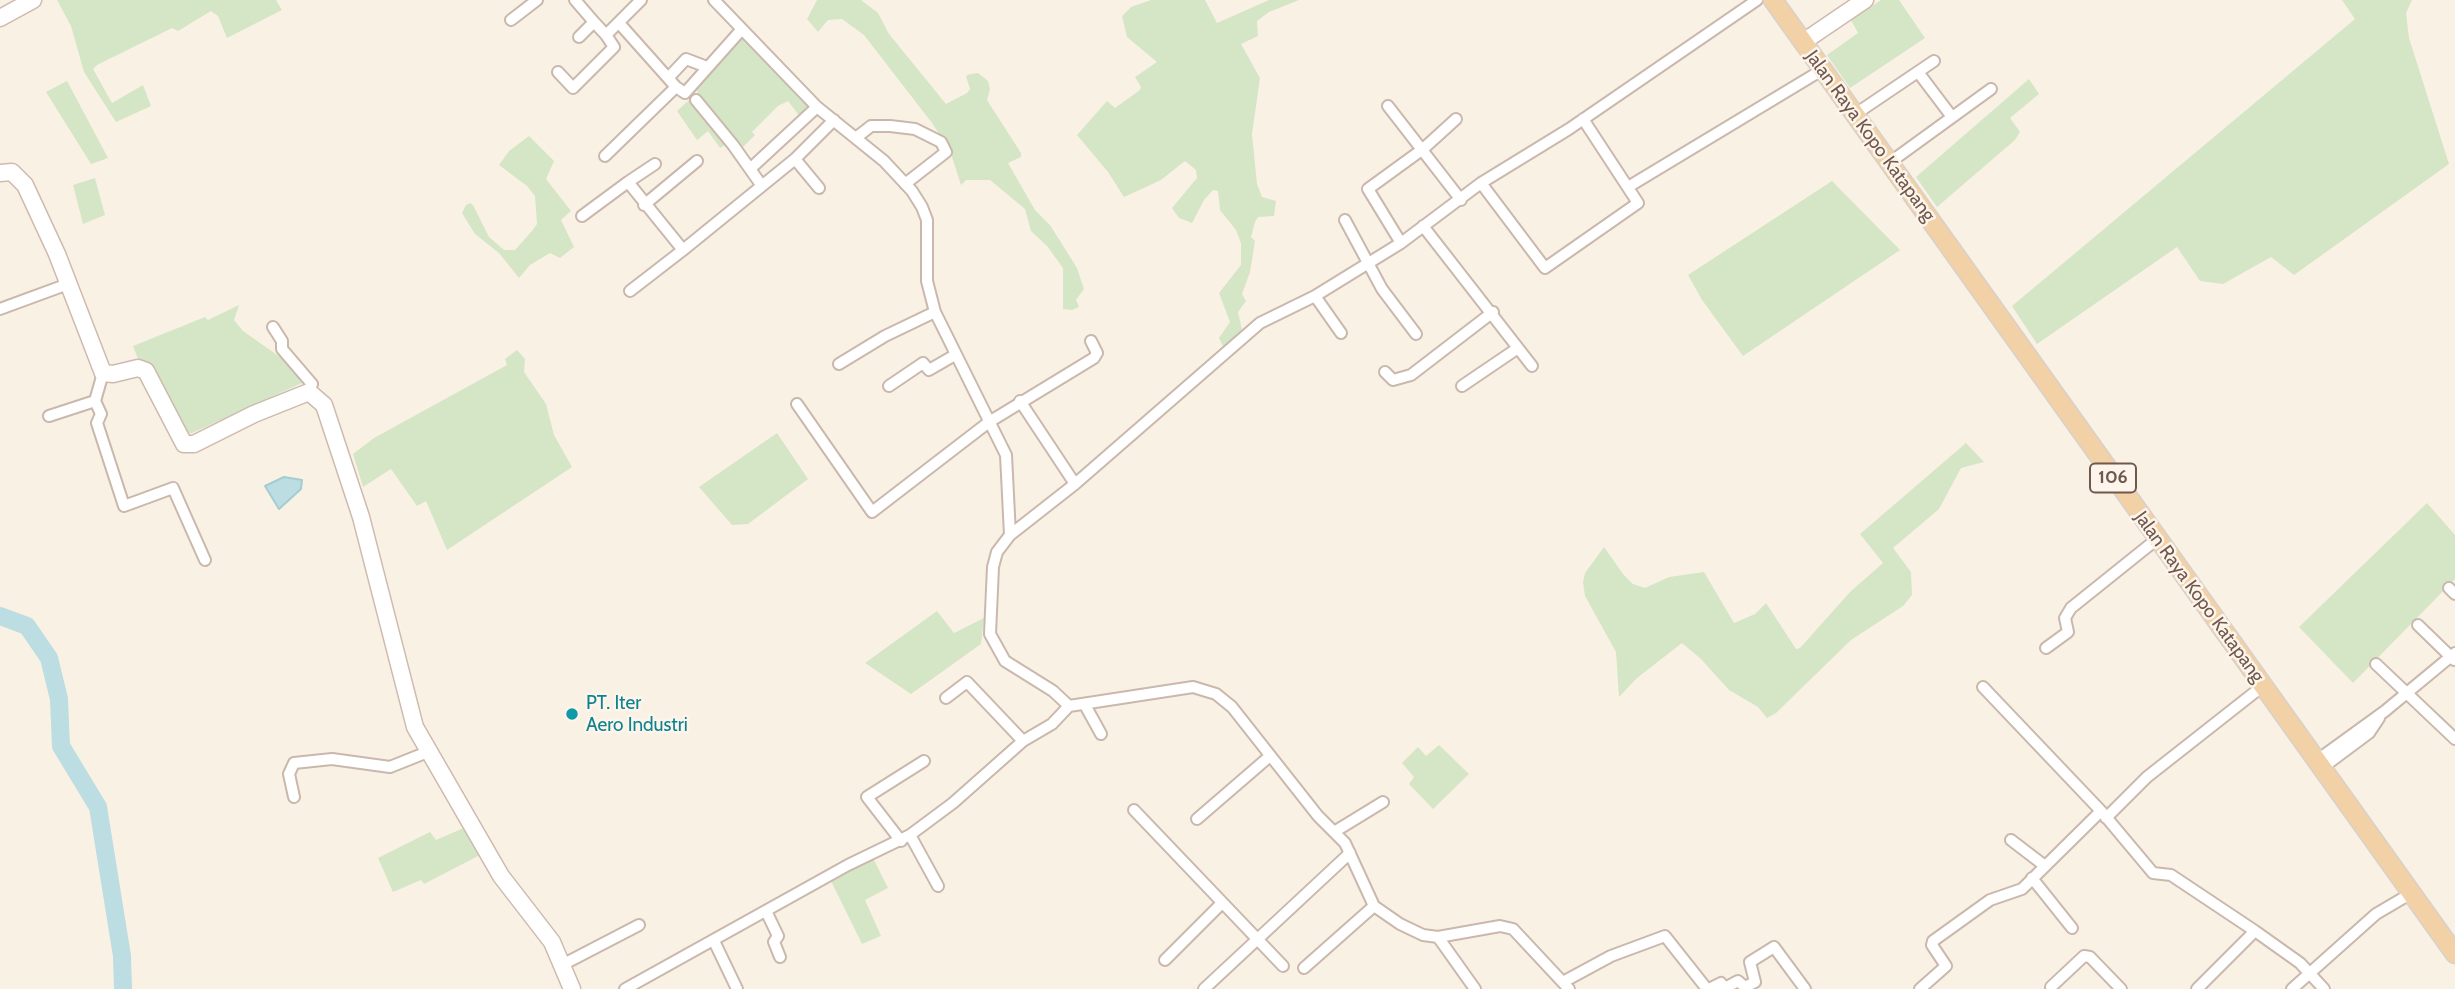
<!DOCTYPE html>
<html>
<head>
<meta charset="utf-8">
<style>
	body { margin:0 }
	canvas { display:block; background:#faf1e5 }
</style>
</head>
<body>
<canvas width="2455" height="989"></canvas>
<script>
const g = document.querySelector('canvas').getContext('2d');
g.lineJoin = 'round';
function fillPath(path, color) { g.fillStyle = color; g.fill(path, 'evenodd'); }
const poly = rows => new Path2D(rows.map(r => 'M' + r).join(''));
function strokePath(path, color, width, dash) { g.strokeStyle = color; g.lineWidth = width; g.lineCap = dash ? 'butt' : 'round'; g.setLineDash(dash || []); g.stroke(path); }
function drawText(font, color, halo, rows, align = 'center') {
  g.font = font + ' Cabin,sans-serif'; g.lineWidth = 5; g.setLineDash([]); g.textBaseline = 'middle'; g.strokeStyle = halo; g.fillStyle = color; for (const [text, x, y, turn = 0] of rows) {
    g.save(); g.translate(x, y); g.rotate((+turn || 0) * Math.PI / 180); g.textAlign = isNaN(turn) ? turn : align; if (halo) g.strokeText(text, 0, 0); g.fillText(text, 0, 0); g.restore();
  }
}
fillPath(poly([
	[57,0,276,0,282,10,227,38,218,16,211,11,178,31,172,28,97,65,93,69,112,103,143,85,151,106,116,122,84,72,71,26],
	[817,0,861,0,878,13,889,34,946,104,967,93,970,89,966,76,970,74,978,73,988,81,990,89,987,100,1021,153,1021,157,1008,163,1035,210,1050,225,1077,268,1084,289,1076,300,1079,307,1072,310,1063,309,1063,268,1047,246,1031,231,1025,209,990,180,966,180,961,185,950,151,932,123,864,35,842,19,828,20,818,32,807,19],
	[1151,0,1205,0,1217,23,1269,0,1299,0,1269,12,1257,21,1258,36,1241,44,1260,78,1252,134,1257,184,1262,197,1276,201,1274,216,1258,217,1255,222,1251,237,1255,241,1250,272,1242,294,1246,301,1238,312,1242,330,1224,348,1219,338,1230,322,1219,293,1241,265,1241,243,1236,230,1220,210,1218,191,1213,190,1204,200,1192,223,1179,218,1172,208,1197,178,1196,170,1185,161,1161,180,1124,197,1108,172,1077,135,1107,101,1115,108,1140,90,1141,87,1135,77,1157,62,1127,37,1122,16,1131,7],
	[1881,0,1899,0,1925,38,1850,88,1827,55,1858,33,1851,20],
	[2342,0,2412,0,2406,13,2409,38,2449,164,2294,275,2271,257,2223,284,2200,281,2177,247,2037,344,2012,306,2355,19],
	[739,31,812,108,801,118,788,101,778,106,752,132,755,135,739,151,733,140,720,148,708,131,697,140,677,111,698,92,690,82],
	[2029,79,2039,94,2010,118,2020,132,2015,140,1937,207,1916,177],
	[67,81,108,158,91,164,46,92],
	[529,136,554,161,546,179,571,211,561,220,574,247,560,258,550,253,530,265,519,278,499,253,475,234,462,213,466,205,470,203,473,205,489,237,504,250,515,250,532,231,537,224,535,196,527,186,499,165,509,151],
	[95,178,105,215,83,224,73,185],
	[1832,181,1900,250,1743,356,1702,300,1688,275],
	[239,305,234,320,243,331,290,364,302,383,192,433,186,433,155,370,150,364,140,364,133,346,205,317,208,320],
	[517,350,525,359,524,372,546,404,554,435,572,467,447,550,426,501,417,506,391,469,363,487,353,454,374,438,507,365,505,359],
	[777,433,808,479,748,524,732,525,699,487],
	[1966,443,1984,462,1961,468,1939,509,1893,548,1911,572,1912,595,1903,606,1851,640,1776,713,1767,718,1758,707,1729,690,1701,659,1682,643,1637,678,1619,697,1616,652,1585,596,1583,582,1585,573,1604,547,1623,574,1633,584,1645,588,1669,577,1704,572,1734,623,1755,614,1766,603,1796,649,1800,648,1850,592,1883,563,1860,534],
	[2427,503,2455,535,2455,579,2353,683,2299,627],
	[937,611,954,633,984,618,981,644,911,694,865,663],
	[1439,745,1469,774,1433,809,1409,784,1414,777,1402,763,1418,747,1426,756],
	[466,827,482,854,424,884,421,880,393,892,378,858,430,832,436,840],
	[873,858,888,888,865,900,881,936,862,944,831,881]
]), '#d4e6c5');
const water = poly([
	[284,477,302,480,301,489,279,509,265,486,284,477]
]);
fillPath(water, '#bcdde1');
strokePath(water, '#a4cdd2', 2);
strokePath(poly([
	[0,616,27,626,49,658,59,699,61,746,98,807,122,956,123,989]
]), '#bcdde1', 18);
const street = poly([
	[575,0,594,22],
	[714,0,817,107,884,161,912,191,922,207,927,220,927,281,935,312,1006,455,1010,535],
	[511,20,537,0],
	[579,37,594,22,606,35,641,0],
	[558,72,573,88,614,47,606,35],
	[1918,72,1952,117],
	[670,76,686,59,707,67],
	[676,87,685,93,742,29],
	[696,100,733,145,762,186],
	[1388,106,1461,200],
	[1854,115,1934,61],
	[857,137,871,126,890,126,915,129,941,142,946,152,905,184],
	[605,156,676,87,619,23],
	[795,159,819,188],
	[1889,163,1991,89],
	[750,169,817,107],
	[628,182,655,164],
	[1481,183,1545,268,1638,203,1583,119],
	[1628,187,1822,70],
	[644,205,697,161],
	[582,216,628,182,683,250,795,159,834,120],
	[1345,220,1382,289,1416,334],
	[1423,226,1518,348,1462,386],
	[1401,243,1368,189,1423,149,1456,119],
	[630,291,683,250],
	[1315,296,1341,333],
	[0,309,68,284],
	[273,327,282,341,282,349,312,384,309,392],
	[1518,348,1532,366],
	[839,364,885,336,935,312],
	[1385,372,1393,380,1411,375,1493,312],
	[103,373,95,401,101,414,97,423,124,506,173,488,205,560],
	[889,386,923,363,929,370,955,355],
	[1020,401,1075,484],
	[797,404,872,512,989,422,1094,358,1097,353,1091,341],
	[49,416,95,401],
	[2449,588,2455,594],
	[2418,625,2454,660],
	[2046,648,2068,632,2065,618,2071,608,2157,539],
	[2376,664,2455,739],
	[1983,687,2101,811,2153,873,2171,875,2255,931,2300,963,2324,989],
	[946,698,967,682,1023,741],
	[1085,705,1101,734],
	[2316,761,2385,711,2455,653],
	[2322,768,2369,733,2379,718],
	[294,797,289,774,294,763,332,759,390,767,430,751],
	[1134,810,1283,966],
	[2106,818,2147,777,2264,685],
	[1197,819,1270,756],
	[1334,832,1383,802],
	[910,835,938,886],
	[2011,840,2045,866],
	[901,841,867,797,924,761],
	[2032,878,2072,928],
	[766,911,778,936,774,942,780,957],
	[1438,937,1475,989],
	[714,941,737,989],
	[1165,960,1222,903],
	[562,965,639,925],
	[1304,968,1374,906],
	[1563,982,1611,956,1665,936,1707,989],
	[2051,987,2084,956,2090,957,2121,989],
	[625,989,848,865,910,835,953,803,1023,741,1052,724,1069,706],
	[1204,989,1350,853],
	[1569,989,1513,929,1500,926,1438,937,1423,935,1400,924,1374,906,1345,843,1318,816,1232,707,1216,694,1193,687,1069,706,1053,691,1005,661,990,634,993,567,997,552,1010,535,1075,484,1260,323,1315,296,1401,243,1481,183,1569,129,1757,0],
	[1709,989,1721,983,1725,988,1738,981,1745,987,1755,982,1750,962,1774,947,1805,989],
	[1920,989,1946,966,1932,945,1933,941,1990,900,2022,889,2101,811],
	[2197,989,2255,931],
	[2292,989,2376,914,2410,894]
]);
const secondary = poly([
	[0,18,33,0],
	[1803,42,1865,0],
	[0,173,12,172,25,185,57,254,103,373,113,374,138,368,146,371,184,444,194,444,254,414,309,392,324,405,361,517,415,727,501,876,552,942,572,989]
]);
const primary = poly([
	[1773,0,2455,954]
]);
strokePath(street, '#cab8ad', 14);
strokePath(secondary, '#cebaae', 19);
strokePath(primary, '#d7d0cd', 21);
strokePath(street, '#fff', 10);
strokePath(secondary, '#fff', 16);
strokePath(primary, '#f1d1a5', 18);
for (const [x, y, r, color] of [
	[572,714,7,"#0f9aa8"]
]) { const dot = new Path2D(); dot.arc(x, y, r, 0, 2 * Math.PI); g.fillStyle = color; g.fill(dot); strokePath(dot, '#fdf5eb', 2.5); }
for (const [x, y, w] of [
	[2113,478,46]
]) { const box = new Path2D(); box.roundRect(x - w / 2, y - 14.5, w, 29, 5); g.fillStyle = '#fdf5eb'; g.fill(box); strokePath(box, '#70584d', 2); }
drawText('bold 18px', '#70584d', null, [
	["106",2113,478]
]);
drawText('19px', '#70584d', '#fdf5eb', [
	["Jalan Raya Kopo Katapang",1870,136,54],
	["Jalan Raya Kopo Katapang",2199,597,54]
]);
drawText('19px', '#0d838f', '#fdf5eb', [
	["PT. Iter",586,703],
	["Aero Industri",586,725]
], 'left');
</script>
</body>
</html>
